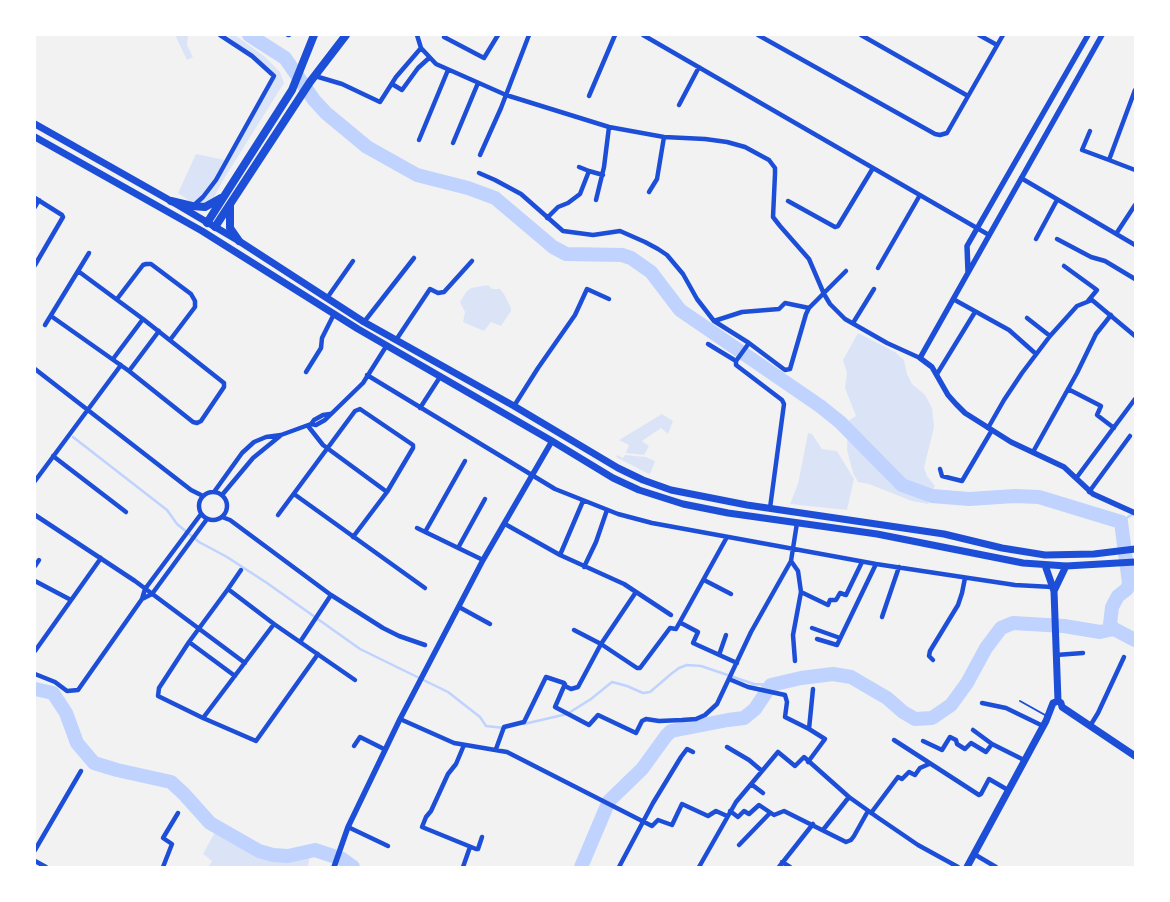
<!DOCTYPE html>
<html>
<head>
<meta charset="utf-8">
<style>
	body { margin:0 }
	#map { position:relative; width:1170px; height:902px; overflow:hidden; background:#f2f2f2; font-family:Raleway,sans-serif }
	canvas { display:block }
	.frame { position:absolute; inset:0; border:36px solid #fff; pointer-events:none }
</style>
</head>
<body>
<div id="map">
<canvas width="1170" height="902"></canvas>
<div class="frame"></div>
</div>
<script>
const g = document.querySelector('canvas').getContext('2d');
g.lineJoin = 'round';
function fillPath(path, color) { g.fillStyle = color; g.fill(path, 'evenodd'); }
const poly = rows => new Path2D(rows.map(r => 'M' + r).join(''));
function strokePath(path, color, width, dash) { g.strokeStyle = color; g.lineWidth = width; g.lineCap = dash ? 'butt' : 'round'; g.setLineDash(dash || []); g.stroke(path); }
fillPath(poly([
	[175,35,188,35,187,45,193,57,187,60],
	[227,35,235,35,264,56,280,72,284,83,225,177,213,199,205,206,197,206,178,193,196,154,225,160,272,76],
	[488,285,492,289,500,289,504,294,511,308,511,311,501,326,491,322,484,331,463,322,465,312,460,302,466,292,471,288],
	[858,333,895,352,904,360,907,374,912,384,925,395,932,408,934,427,924,468,927,476,935,486,928,504,912,501,869,484,858,482,853,473,847,450,848,421,856,416,845,388,847,373,843,360],
	[662,414,673,421,668,434,661,428,642,441,649,446,644,455,626,453,629,445,619,440],
	[808,433,812,434,822,449,837,451,854,479,847,510,790,504,798,484],
	[617,455,623,458,625,455,646,457,655,461,654,464,650,474,647,473,616,457],
	[215,832,269,858,310,854,308,867,208,867,212,861,203,854]
]), '#dbe4f7');
strokePath(poly([
	[73,437,167,510,177,524,199,542,227,557,267,583,360,649,448,692,480,717,486,726,504,728],
	[1121,522,1134,513],
	[524,724,567,714,591,699,612,682,627,686,643,693,650,692,671,674,679,668,687,665,701,666,754,684,771,685]
]), '#bfd3fe', 2.5);
strokePath(poly([
	[249,35,285,58,314,100,326,113,367,147,417,175,468,188,495,198,553,247,566,254,622,255,631,258,651,272,680,310,820,406,840,422,902,485,932,496,969,499,1015,496,1039,497,1121,522,1129,583,1127,589,1118,596,1112,607,1110,624,1114,629,1135,640],
	[35,689,53,693,66,713,77,743,94,763,117,770,171,782,184,794,210,823,259,851,273,855,288,856,315,850,342,859,353,867],
	[581,867,609,801,642,769,666,736,671,731,728,720,744,718,755,709,771,685,801,678,833,674,851,677,887,698,903,712,915,719,932,718,951,705,967,683,986,648,1001,628,1013,623,1064,626,1100,632,1114,629]
]), '#bfd3fe', 14);
strokePath(poly([
	[1020,701,1045,715]
]), '#1d4ed8', 2);
strokePath(poly([
	[288,35,289,35],
	[417,35,421,48,436,64,506,95,609,127,664,137,705,139,727,142,745,147,769,160,775,168,775,174,773,217,780,226,809,259,824,294,830,304,845,319,887,343,920,358],
	[643,35,989,235],
	[758,35,935,134,940,135,947,133,1003,35],
	[861,35,968,96],
	[979,35,997,45],
	[444,37,484,58,498,35],
	[315,76,342,84,380,102,396,77,421,48],
	[392,84,402,90,418,68,429,58],
	[1135,90,1109,160,1135,170],
	[589,96,615,35],
	[679,105,699,67],
	[1090,131,1082,150,1109,160],
	[419,140,448,70],
	[453,143,478,83],
	[480,155,501,108,529,35],
	[589,171,603,175],
	[479,173,495,180,521,194,563,231,593,235,620,231,645,242,658,249,667,255,683,274,697,299,714,321,749,343,785,370,790,369,806,314,809,308,846,271],
	[1021,178,1135,245],
	[649,192,657,179,664,137],
	[35,198,62,215,63,217,35,265],
	[596,200,604,167,609,127],
	[788,201,835,227,838,226,873,168],
	[193,206,203,197,216,180,274,76,252,56,220,35],
	[35,207,39,200],
	[547,218,558,207,568,203,580,194,589,171,579,167],
	[1116,234,1135,205],
	[1036,239,1057,200],
	[1057,239,1091,257,1105,261,1135,279],
	[1064,266,1097,290,1088,301],
	[878,268,920,195],
	[327,298,353,261],
	[117,299,143,265,146,264,151,264,191,294,195,301,195,307,170,340],
	[953,299,1009,330,1036,354],
	[51,316,129,371,193,422,197,423,201,421,224,387,224,383,143,319,78,271],
	[1027,318,1050,336],
	[714,321,742,312,779,309,785,303,809,308],
	[364,322,414,258],
	[853,323,874,289],
	[45,325,89,253],
	[396,340,430,289,438,293,444,292,472,261],
	[749,343,736,361,736,365,782,400,784,404,770,508],
	[708,344,736,361],
	[113,359,143,319],
	[35,369,191,490,203,496],
	[129,371,159,331],
	[306,372,321,348,322,338,334,314],
	[937,374,975,312],
	[367,375,555,489,618,514,652,523,876,564,1015,585,1052,587],
	[1068,389,1101,406,1097,415,1114,428],
	[514,406,538,368,575,315,587,289,609,299],
	[420,408,440,377],
	[311,424,314,420,323,415,330,414],
	[308,426,323,445,387,492],
	[988,428,1004,400,1022,373,1050,336,1077,306,1092,300,1135,336],
	[1033,452,1077,373,1096,334,1111,315],
	[53,456,126,512],
	[940,469,942,476,962,481,992,430],
	[1077,477,1135,399],
	[35,481,121,365],
	'199 506a14 14 0 1 1 28 0a14 14 0 1 1-28 0Z',
	[214,492,242,453,254,442,266,437,281,435,311,424,316,425,325,420,363,383,387,345],
	[1089,492,1130,436],
	[294,494,425,588],
	[222,495,253,458,280,436],
	[35,515,135,581,245,663],
	[278,515,355,411,360,409,413,445,413,448,387,492,353,537],
	[222,517,230,520,331,595,383,628,399,636,425,645],
	[505,524,560,555,624,584,671,615],
	[417,528,483,560],
	[425,532,465,461],
	[458,548,485,499],
	[560,555,583,501],
	[791,561,798,571,801,592,793,635,795,661],
	[35,566,39,560],
	[584,567,596,542,607,510],
	[704,580,731,594],
	[35,581,71,600],
	[228,589,241,570],
	[801,592,828,605,830,600,836,600,840,593,846,595,862,562],
	[142,599,152,594,207,519],
	[459,607,490,624],
	[882,617,899,567],
	[681,623,698,632,693,643,737,663],
	[274,624,228,589,189,642,159,688,158,696,203,718,256,741,318,654],
	[812,628,840,638],
	[574,630,601,644,637,668,640,668,670,628,676,629,727,537],
	[817,639,837,645,876,564],
	[189,642,235,676],
	[300,642,331,595],
	[35,651,101,558],
	[719,655,726,635],
	[1056,655,1083,653],
	[933,660,929,656,930,651,958,605,962,593,965,578],
	[35,674,55,682,67,691,78,690,142,599,145,589,201,514],
	[729,679,748,687,785,695,787,702,785,717,809,729,825,739,808,762],
	[565,684,555,707,589,725,598,715,636,733,642,721,646,719,659,721,682,720,696,719,705,715,717,704,751,632,791,561,797,523],
	[982,703,1006,708,1043,726],
	[203,718,274,624,355,680],
	[400,719,454,743,507,752,652,826,658,820,672,825,682,804,708,816,716,811,727,816],
	[1090,726,1098,713,1124,657],
	[809,729,813,689],
	[973,730,992,744],
	[894,740,979,795,981,794,989,779,1008,790],
	[923,741,942,750,950,737,956,740,957,744,965,749,971,743,986,752,992,744,1024,760],
	[464,745,456,764,448,774,431,811,426,817,422,827,476,849,478,849,482,837],
	[354,746,360,737,384,749],
	[727,747,749,760,762,771],
	[496,749,504,727,524,722,546,677,564,683,565,686,571,689,578,687,601,644,636,592],
	[751,784,763,793],
	[730,811,738,817,744,811,749,814,759,805,774,815,784,811,846,842,851,840,854,836,868,811],
	[871,813,898,777,902,779,909,772,915,775,920,768,929,764],
	[348,827,388,846],
	[823,830,849,797],
	[739,845,770,813],
	[35,850,81,771],
	[974,854,996,867],
	[35,861,46,867],
	[782,862,790,867],
	[163,867,172,844,163,838,178,813],
	[463,867,470,847],
	[619,867,653,803,681,757,687,749,693,752],
	[699,867,736,802,778,752,795,766,804,757,849,797,877,817,918,845,958,867],
	[779,867,813,824]
]), '#1d4ed8', 4.5);
strokePath(poly([
	[1102,35,920,358,932,367,948,395,956,404,965,413,1011,442,1064,467,1093,494,1135,513],
	[968,272,967,246,1088,35],
	[334,867,348,827,400,719,483,560,552,441]
]), '#1d4ed8', 5.5);
strokePath(poly([
	[35,124,171,201,239,241,364,322,514,406,618,468,643,480,671,490,747,505,944,534,1002,548,1045,555,1094,554,1135,549],
	[35,137,202,231,358,329,552,441,613,478,639,490,683,504,728,513,877,534,1023,563,1066,566,1135,562],
	[1045,565,1054,591,1058,701],
	[1054,591,1066,566],
	[1058,701,1061,703,1062,707,1135,756],
	[967,867,1046,721,1053,703,1058,701]
]), '#1d4ed8', 7);
strokePath(poly([
	[171,201,192,206,205,207,221,198],
	[230,206,230,228,239,241],
	[207,223,292,90,314,35],
	[215,227,310,82,346,35]
]), '#1d4ed8', 8);
</script>
</body>
</html>
